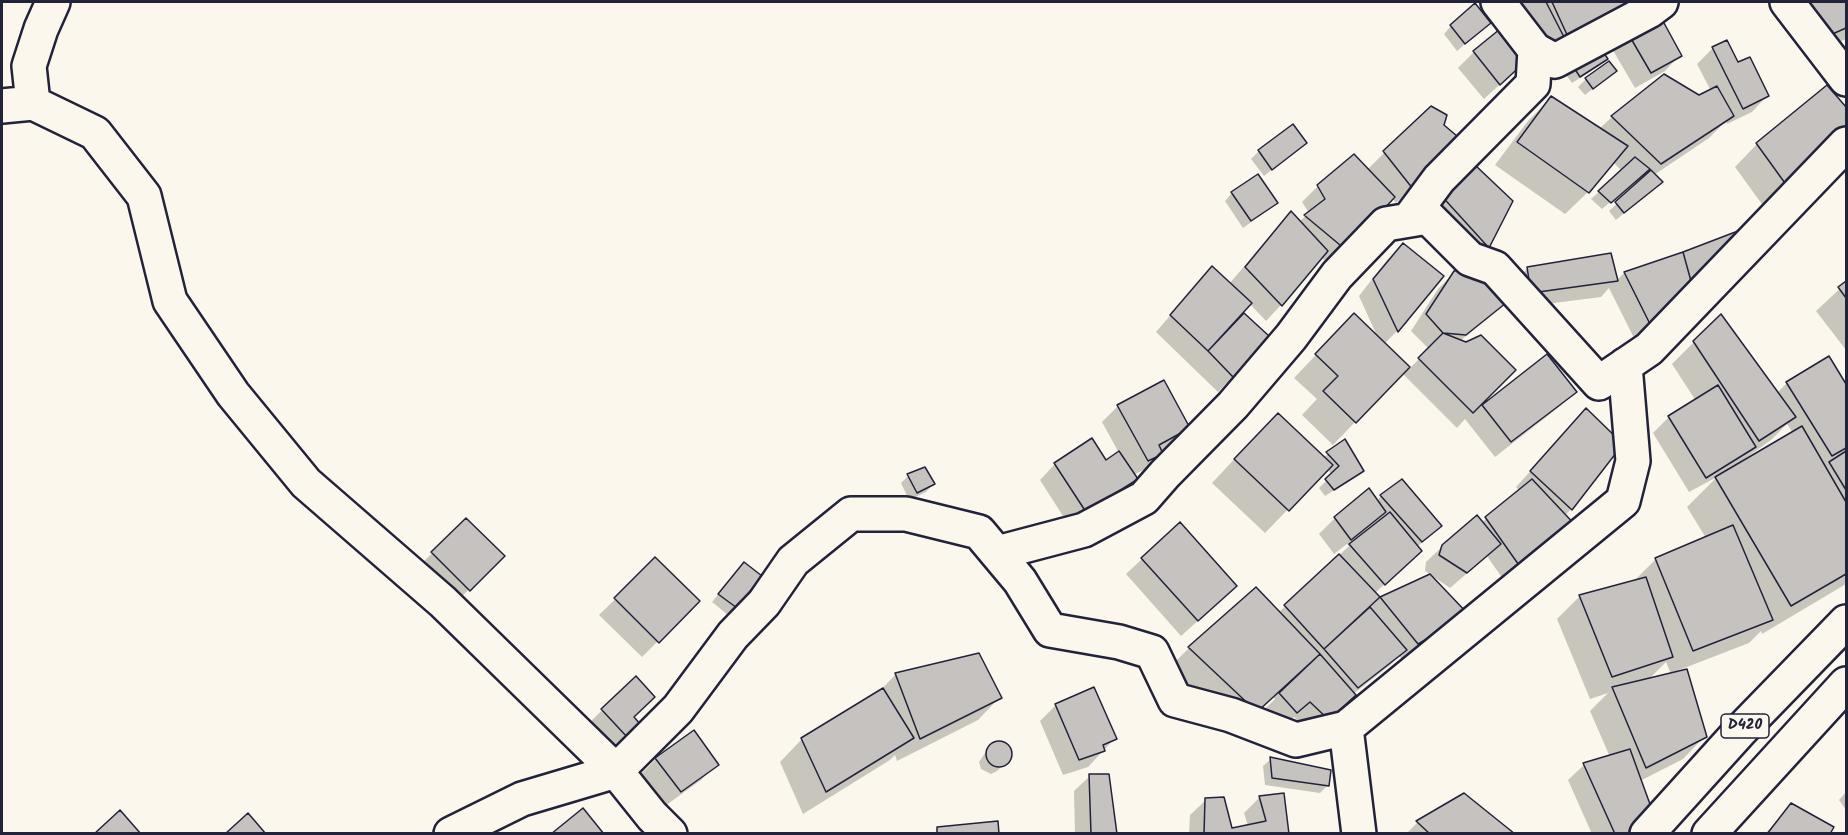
<!DOCTYPE html>
<html>
<head>
<meta charset="utf-8">
<style>
	body { margin:0 }
	#map { position:relative; width:1848px; height:835px; overflow:hidden; background:#fbf7ec; font-family:Kalam,sans-serif }
	canvas { display:block }
	.frame { position:absolute; inset:0; border:3px solid #22223b; pointer-events:none }
</style>
</head>
<body>
<div id="map">
<canvas width="1848" height="835"></canvas>
<div class="frame"></div>
</div>
<script>
const g = document.querySelector('canvas').getContext('2d');
g.lineJoin = 'round';
function fillPath(path, color) { g.fillStyle = color; g.fill(path, 'evenodd'); }
const poly = rows => new Path2D(rows.map(r => 'M' + r).join(''));
function strokePath(path, color, width, dash) { g.strokeStyle = color; g.lineWidth = width; g.lineCap = dash ? 'butt' : 'round'; g.setLineDash(dash || []); g.stroke(path); }
function drawText(font, color, halo, rows, align = 'center') {
  g.font = font + ' Kalam,sans-serif'; g.lineWidth = 4.5; g.setLineDash([]); g.textBaseline = 'middle'; g.strokeStyle = halo; g.fillStyle = color; for (const [text, x, y, turn = 0] of rows) {
    g.save(); g.translate(x, y); g.rotate((+turn || 0) * Math.PI / 180); g.textAlign = isNaN(turn) ? turn : align; if (halo) g.strokeText(text, 0, 0); g.fillText(text, 0, 0); g.restore();
  }
}
fillPath(poly([
	[1524,2,1625,2,1628,8,1553,53,1513,7],
	[1773,2,1846,2,1846,39,1805,57],
	[1489,23,1457,51,1444,34,1451,26],
	[1500,31,1508,77,1484,99,1458,68,1474,52],
	[1627,31,1680,55,1665,71,1635,88,1611,47],
	[1713,48,1738,64,1767,96,1752,112,1727,124,1726,121,1709,138,1654,175,1653,189,1616,220,1609,211,1637,185,1634,182,1602,209,1591,199,1622,171,1613,162,1588,192,1565,214,1495,165,1528,121,1551,98,1599,129,1612,117,1664,76,1699,97,1711,91,1697,64],
	[1606,59,1599,66,1572,83,1564,72],
	[1609,63,1615,71,1585,95,1578,87,1586,79],
	[1827,87,1846,109,1846,142,1772,218,1735,167,1757,144],
	[1442,125,1447,158,1396,203,1392,198,1329,264,1321,257,1281,305,1266,321,1250,304,1242,313,1267,336,1233,377,1218,392,1156,332,1197,284,1212,268,1229,284,1276,229,1291,214,1299,222,1309,213,1302,202,1318,186,1367,170,1385,152],
	[1305,143,1264,176,1251,159,1259,151],
	[1232,193,1276,203,1268,210,1243,228,1225,201],
	[1439,193,1511,201,1487,247,1472,262,1424,208],
	[1749,228,1636,342,1609,288,1601,297,1515,308,1512,284,1528,268,1616,281,1624,273,1683,253],
	[1403,245,1442,276,1397,331,1384,344,1410,368,1429,349,1411,331,1438,289,1454,273,1504,303,1488,318,1460,341,1483,404,1575,392,1559,407,1495,457,1465,419,1457,428,1402,373,1333,445,1302,415,1317,399,1294,378,1332,338,1378,338,1359,296,1387,260],
	[1846,283,1846,350,1816,311],
	[1694,342,1777,393,1787,383,1828,358,1846,387,1846,584,1762,634,1761,631,1749,643,1674,672,1705,736,1683,759,1640,781,1638,834,1592,834,1568,780,1584,765,1610,757,1590,711,1608,693,1590,699,1557,619,1580,596,1633,582,1656,559,1706,538,1687,507,1717,477,1689,492,1653,433,1669,417,1696,401,1672,364],
	[1787,424,1793,433,1736,465,1771,440],
	[1666,662,1671,674,1648,680],
	[1118,406,1188,428,1173,444,1160,451,1161,453,1146,469,1133,475,1136,479,1120,495,1070,527,1040,480,1055,464,1105,462,1119,453,1102,422],
	[1586,410,1621,444,1571,509,1505,582,1487,556,1450,588,1425,571,1426,562,1443,546,1481,523,1520,491,1516,487],
	[1255,437,1323,458,1344,441,1362,470,1354,478,1325,496,1319,488,1332,475,1327,469,1265,533,1212,483],
	[908,476,933,484,926,492,909,500,901,483],
	[1381,496,1440,526,1417,547,1404,566,1374,594,1379,599,1431,575,1451,631,1402,659,1399,656,1389,666,1353,694,1312,734,1294,717,1280,727,1264,710,1275,699,1273,697,1234,733,1167,670,1189,648,1256,589,1278,613,1349,546,1347,544,1334,554,1319,534,1335,518,1377,501],
	[466,520,503,556,453,605,416,569],
	[1142,559,1220,601,1181,636,1126,574],
	[655,560,698,601,642,657,599,615],
	[737,571,736,607,728,615,712,602],
	[896,674,1000,697,978,720,897,761,895,755,890,760,803,814,780,762,802,739,877,694],
	[635,678,632,718,639,725,611,752,586,726],
	[1056,705,1115,738,1088,767,1063,775,1040,721],
	[1000,742,1007,746,1010,753,1008,760,997,771,991,774,981,769,979,762,985,753,993,745],
	[656,759,717,764,701,780,665,806,641,774],
	[1271,759,1328,785,1320,793,1265,785,1263,766],
	[1090,776,1116,834,1075,834,1074,791],
	[1846,792,1846,810,1839,800],
	[1464,795,1513,834,1406,834,1417,823],
	[1260,797,1287,834,1189,834,1190,815,1206,800,1231,829,1248,826,1244,813],
	[1791,805,1828,834,1765,834]
]), '#0003');
const building = poly([
	[1521,2,1546,2,1565,39,1546,47,1512,6,1521,2],
	[1552,2,1627,2,1630,8,1569,39,1552,2],
	[1808,2,1846,2,1846,28,1828,36,1808,2],
	[1475,3,1491,23,1465,44,1450,25,1475,3],
	[1658,12,1682,56,1651,73,1626,30,1658,12],
	[1500,29,1526,61,1500,85,1473,51,1500,29],
	[1727,40,1738,62,1750,57,1769,96,1743,109,1712,47,1727,40],
	[1599,46,1608,59,1580,77,1571,63,1599,46],
	[1609,61,1617,71,1593,89,1585,78,1609,61],
	[1664,74,1699,95,1717,86,1734,116,1661,164,1611,116,1664,74],
	[1827,85,1846,107,1846,144,1795,197,1756,143,1827,85],
	[1551,96,1628,146,1589,193,1517,142,1551,96],
	[1431,106,1447,115,1444,125,1464,142,1413,189,1383,151,1431,106],
	[1293,124,1307,143,1272,170,1258,150,1293,124],
	[1354,154,1395,197,1346,250,1304,215,1325,199,1317,185,1354,154],
	[1635,157,1650,169,1611,203,1598,191,1635,157],
	[1475,165,1513,201,1489,248,1438,192,1475,165],
	[1651,170,1663,182,1624,213,1615,202,1651,170],
	[1258,174,1278,203,1251,221,1231,192,1258,174],
	[1291,211,1328,251,1282,306,1245,267,1291,211],
	[1751,226,1694,292,1683,252,1751,226],
	[1403,243,1444,276,1398,332,1373,279,1403,243],
	[1683,252,1694,292,1652,328,1624,272,1683,252],
	[1611,253,1618,281,1531,293,1527,267,1611,253],
	[1212,266,1252,303,1208,351,1170,315,1212,266],
	[1476,267,1506,303,1466,335,1443,333,1426,314,1454,271,1476,267],
	[1846,281,1846,298,1838,287,1846,281],
	[1244,313,1269,336,1234,378,1208,351,1244,313],
	[1354,313,1410,367,1356,423,1323,391,1338,376,1315,354,1354,313],
	[1721,314,1796,417,1759,441,1693,341,1721,314],
	[1443,333,1466,342,1481,335,1516,370,1473,413,1418,358,1443,333],
	[1547,354,1577,392,1511,442,1482,405,1547,354],
	[1829,356,1846,384,1846,448,1832,456,1786,382,1829,356],
	[1164,380,1190,428,1159,445,1163,454,1148,461,1117,405,1164,380],
	[1718,385,1756,447,1706,478,1668,416,1718,385],
	[1586,408,1623,444,1572,510,1530,471,1586,408],
	[1278,413,1333,465,1289,511,1234,459,1278,413],
	[1802,426,1846,502,1846,574,1791,606,1715,477,1802,426],
	[1092,438,1106,460,1119,451,1138,479,1086,512,1054,463,1092,438],
	[1345,439,1364,471,1334,490,1325,479,1339,466,1326,452,1345,439],
	[1846,451,1846,490,1829,462,1846,451],
	[925,467,935,484,917,493,907,474,925,467],
	[1402,479,1442,526,1422,542,1380,495,1402,479],
	[1532,479,1579,529,1521,568,1485,517,1532,479],
	[1369,488,1386,512,1351,540,1334,517,1369,488],
	[1390,512,1422,551,1385,585,1349,544,1390,512],
	[1477,515,1501,544,1467,573,1439,555,1442,545,1477,515],
	[466,518,505,556,470,591,431,552,466,518],
	[1180,522,1237,586,1198,621,1141,558,1180,522],
	[1733,525,1773,620,1693,651,1655,558,1733,525],
	[1339,554,1380,597,1324,649,1284,605,1339,554],
	[655,557,700,601,659,643,614,598,655,557],
	[744,562,762,576,737,608,718,594,744,562],
	[1430,574,1469,615,1418,644,1380,597,1430,574],
	[1646,577,1673,657,1612,677,1579,595,1646,577],
	[1256,587,1320,654,1257,712,1188,647,1256,587],
	[1370,607,1407,650,1358,688,1324,649,1370,607],
	[979,653,1002,698,920,739,895,673,979,653],
	[1320,654,1356,695,1329,720,1310,702,1297,713,1279,693,1320,654],
	[1687,669,1707,737,1646,768,1612,687,1687,669],
	[636,676,655,697,634,717,641,725,628,738,601,709,636,676],
	[1094,687,1117,739,1103,745,1105,751,1079,760,1055,704,1094,687],
	[883,688,914,738,826,792,801,738,883,688],
	[694,730,719,765,681,792,655,758,694,730],
	'986 754a13 13 0 1 1 26 0a13 13 0 1 1-26 0Z',
	[1630,749,1655,818,1632,834,1615,834,1583,763,1630,749],
	[1270,757,1331,770,1329,786,1272,778,1270,757],
	[1089,774,1109,774,1117,834,1091,834,1089,774],
	[1284,793,1289,834,1204,834,1205,798,1224,797,1232,828,1266,821,1259,796,1284,793],
	[1464,793,1515,834,1430,834,1416,821,1464,793],
	[1791,803,1834,827,1830,834,1767,834,1791,803],
	[583,808,604,834,551,834,583,808],
	[120,810,141,834,94,834,120,810],
	[248,813,266,834,225,834,248,813],
	[998,821,999,834,937,834,937,827,998,821]
]);
fillPath(building, '#c6c2c0');
strokePath(building, '#22223b', 1.5);
const minor = poly([
	[1498,2,1535,50,1555,61,1649,11,1661,2],
	[1787,2,1846,79],
	[33,103,29,66,41,29,53,2],
	[2,106,33,103,95,133,144,196,170,301,233,394,306,483,443,602,616,771,652,816,670,834],
	[1410,218,1439,179,1533,84,1535,50],
	[997,553,1084,530,1144,498,1165,474,1233,405,1291,337,1337,275,1386,224,1428,217,1470,259,1495,268,1599,383,1649,349,1846,144],
	[1346,728,1623,501,1633,461,1625,365],
	[451,834,522,799,616,771,678,709,733,635,764,603,793,561,851,514,906,514,979,532,1020,581,1050,630,1119,642,1152,652,1175,700,1231,715,1296,740,1346,728,1359,834]
]);
const trunk = poly([
	[1647,834,1741,730,1846,622],
	[1709,834,1846,684]
]);
strokePath(minor, '#22223b', 38);
strokePath(trunk, '#22223b', 38);
strokePath(minor, '#fbf7ec', 33);
strokePath(trunk, '#fbf7ec', 33);
for (const [x, y, w] of [
	[1745,726,48]
]) { const box = new Path2D(); box.roundRect(x - w / 2, y - 12, w, 24, 4.5); g.fillStyle = '#fbf7ec'; g.fill(box); strokePath(box, '#22223b', 1.5); }
drawText('bold 15px', '#22223b', null, [
	["D420",1745,726]
]);
</script>
</body>
</html>
